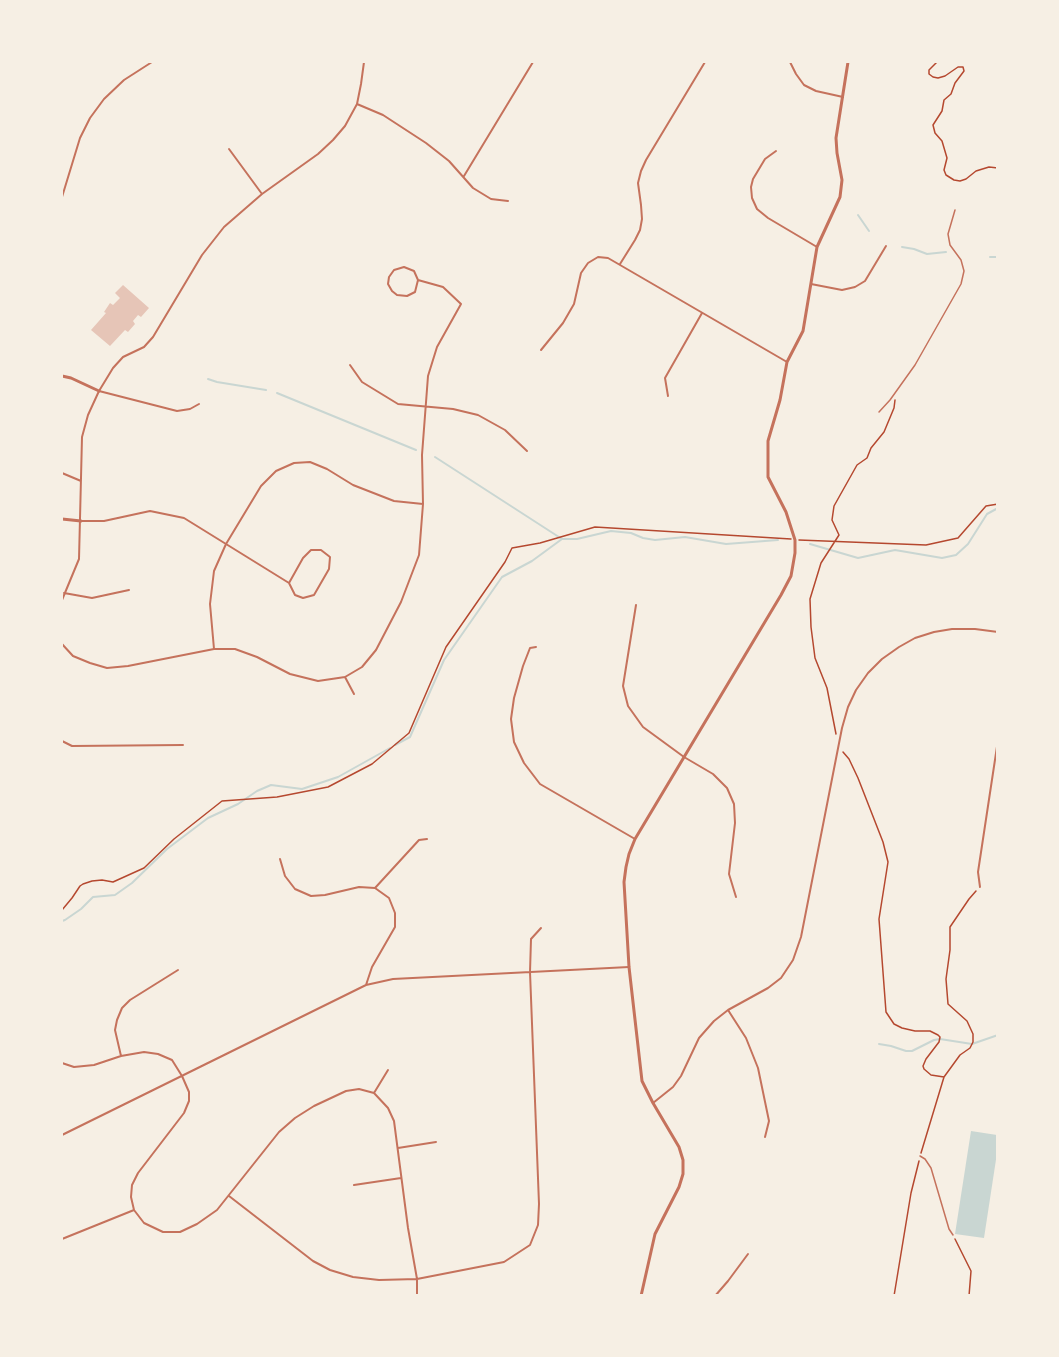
<!DOCTYPE html>
<html>
<head>
<meta charset="utf-8">
<style>
	body { margin:0 }
	#map { position:relative; width:1059px; height:1357px; overflow:hidden; background:#f6efe4; font-family:Karla,sans-serif }
	canvas { display:block }
	.frame { position:absolute; inset:0; border:63px solid #f6efe4; pointer-events:none }
</style>
</head>
<body>
<div id="map">
<canvas width="1059" height="1357"></canvas>
<div class="frame"></div>
</div>
<script>
const g = document.querySelector('canvas').getContext('2d');
g.lineJoin = 'round';
function fillPath(path, color) { g.fillStyle = color; g.fill(path, 'evenodd'); }
const poly = rows => new Path2D(rows.map(r => 'M' + r).join(''));
function strokePath(path, color, width, dash) { g.strokeStyle = color; g.lineWidth = width; g.lineCap = dash ? 'butt' : 'round'; g.setLineDash(dash || []); g.stroke(path); }
fillPath(poly([
	[971,1131,997,1135,997,1153,984,1238,955,1234]
]), '#c9d6d2');
strokePath(poly([
	[858,215,869,231],
	[902,247,914,249,927,254,946,252],
	[990,257,998,257],
	[208,379,217,382,266,390],
	[277,393,416,450],
	[435,457,562,539,577,539,611,531,631,533,643,538,655,540,685,537,726,544,778,540],
	[810,544,858,558,895,550,942,558,956,555,968,544,987,514,998,508],
	[395,745,410,737,444,660,502,577,532,561,562,539],
	[62,921,65,920,81,909,93,897,115,895,132,883,167,849,208,818,238,804,257,791,271,785,302,789,338,777,390,748],
	[879,1044,891,1046,906,1051,912,1051,934,1040,940,1039,972,1044,998,1035]
]), '#c9d6d2', 2);
fillPath(poly([
	[123,285,149,308,141,317,138,315,133,321,135,324,128,332,125,330,110,346,91,330,106,313,104,312,110,303,113,305,120,298,115,293]
]), '#e6c5b7');
strokePath(poly([
	[937,62,929,70,929,74,933,77,938,78,945,76,958,67,963,67,964,71,955,83,951,94,944,100,942,111,933,125,935,133,942,141,947,158,944,170,946,175,954,180,960,181,966,179,976,171,989,167,998,168],
	[799,540,926,545,958,538,986,506,998,504],
	[836,734,827,688,815,658,811,627,810,599,821,563,839,535,832,520,834,506,857,465,867,458,871,448,884,432,894,408,895,400],
	[843,752,849,759,858,778,883,842,888,862,879,919,886,1012,894,1024,902,1028,915,1031,930,1031,938,1035,940,1037,939,1042,926,1059,923,1066,924,1069,931,1075,944,1077],
	[62,910,72,898,80,886,83,884,92,881,102,880,113,882,144,868,174,839,222,801,277,797,328,787,372,764,409,733,446,647,505,562,512,548,540,543,595,527,791,539],
	[921,1153,944,1077,960,1055,970,1048,973,1042,973,1034,967,1021,948,1004,946,979,950,950,950,927,969,899,976,891],
	[955,1239,971,1271,969,1296],
	[894,1296,911,1193,919,1161]
]), '#b5482f', 1.5);
strokePath(poly([
	[879,412,890,400,915,365,961,284,964,271,961,260,950,245,948,234,955,210],
	[920,1156,925,1159,931,1168,949,1229,953,1235]
]), '#c5725c', 1.5);
strokePath(poly([
	[790,62,796,74,804,85,816,91,843,97],
	[357,104,383,115,426,143,449,161,473,188,491,199,508,201],
	[229,149,262,194],
	[776,151,765,159,753,179,751,187,752,198,757,209,768,218,817,247],
	[464,176,533,62],
	[62,197,80,138,90,118,104,99,124,80,152,62],
	[620,264,635,240,640,230,642,219,641,205,638,183,641,171,646,160,705,62],
	[811,284,842,290,855,287,865,281,886,246],
	[541,350,563,323,574,304,581,273,588,263,598,257,608,258,787,362],
	[350,365,362,382,398,404,453,409,478,415,505,430,527,451],
	[99,391,177,411,190,409,199,404],
	[668,396,665,378,702,313],
	[62,473,81,481],
	[82,521,104,521,150,511,184,518,289,583,295,595,303,598,314,595,329,569,330,557,321,550,311,550,303,558,289,583],
	[64,593,92,598,129,590],
	[62,600,79,559,82,437,88,415,99,391,113,368,123,357,144,347,153,337,202,255,224,227,262,194,318,154,333,140,345,126,357,104,361,84,364,62],
	[636,605,623,686,628,706,643,727,684,757,713,774,727,788,734,804,735,823,729,874,736,897],
	[62,644,73,656,90,663,107,668,128,666,214,649,235,649,257,657,290,674,318,681,345,677,362,667,376,650,401,602,419,555,423,504,422,455,428,376,437,347,461,304,443,287,418,280,415,292,407,296,397,295,392,291,388,284,389,277,394,270,404,267,414,271,418,280],
	[536,647,530,648,523,666,514,698,511,719,514,742,524,763,540,784,635,839],
	[214,649,210,604,214,571,226,544,261,486,276,471,294,463,310,462,327,469,353,485,394,501,423,504],
	[345,677,354,694],
	[62,741,72,746,183,745],
	[280,859,285,876,295,889,311,896,325,895,359,887,375,888,389,898,395,913,395,927,372,967,366,985],
	[980,887,978,872,998,740],
	[375,888,419,840,427,839],
	[728,1010,746,1038,758,1068,769,1121,765,1137],
	[121,1056,115,1030,117,1020,122,1008,130,1000,178,970],
	[62,1063,74,1067,94,1065,121,1056,144,1052,158,1054,172,1060,182,1076,189,1092,189,1101,184,1113,138,1173,132,1185,131,1197,134,1210,144,1223,163,1232,180,1232,197,1224,217,1210,279,1132,295,1118,314,1106,346,1091,359,1089,374,1093,388,1108,394,1121,408,1228,417,1279,417,1296],
	[374,1093,388,1070],
	[653,1103,673,1087,681,1076,699,1038,714,1021,728,1010,768,988,781,978,793,960,801,937,842,728,848,707,856,690,868,673,882,659,899,647,915,638,934,632,952,629,975,629,998,632],
	[62,1135,366,985,393,979,629,967],
	[398,1148,436,1142],
	[354,1185,401,1178],
	[229,1196,313,1261,330,1270,353,1277,379,1280,417,1279,504,1262,530,1245,538,1225,539,1204,530,972,531,939,541,928],
	[62,1239,134,1210],
	[715,1296,728,1281,748,1254]
]), '#c5725c', 2);
strokePath(poly([
	[62,376,71,378,99,391],
	[62,519,81,521],
	[641,1296,655,1234,679,1187,683,1174,683,1160,679,1147,653,1103,642,1081,629,967,624,882,626,867,629,854,635,839,781,595,791,576,795,553,795,540,786,512,768,477,768,441,780,400,787,362,803,331,817,247,840,197,842,180,837,153,836,138,848,62]
]), '#c5725c', 3);
</script>
</body>
</html>
